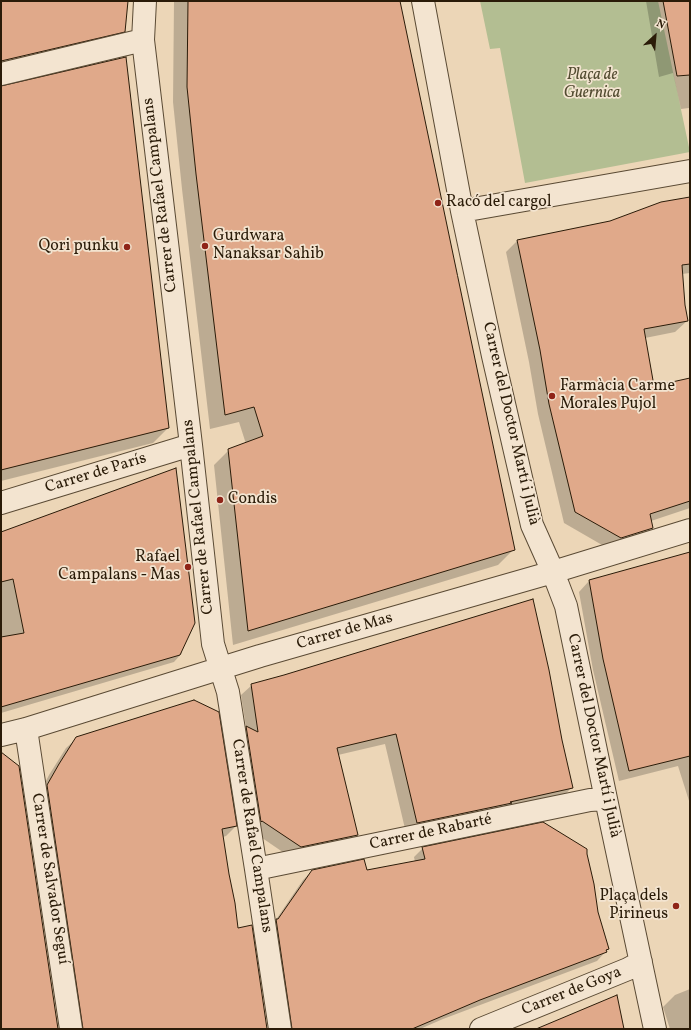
<!DOCTYPE html>
<html>
<head>
<meta charset="utf-8">
<style>
	body { margin:0 }
	#map { position:relative; width:691px; height:1030px; overflow:hidden; background:#ecd6b7; font-family:Vollkorn,serif }
	canvas { display:block }
	.frame { position:absolute; inset:0; border:2px solid #2a1b08; pointer-events:none }
	.north { position:absolute; left:635px; top:16px; width:40px; height:40px; -webkit-text-stroke:3px #f3e4d0; paint-order:stroke; rotate:26deg; font-size:11px; font-weight:700; line-height:16px; text-align:center; color:#2a1b08 }
	.north::after { content:''; display:block; margin:auto; width:14px; height:18px; background:#2a1b08; clip-path:polygon(50% 0,100% 100%,50% 72%,0 100%) }
</style>
</head>
<body>
<div id="map">
<canvas width="691" height="1030"></canvas>
<div class="frame"></div>
<div class="north">N</div>
</div>
<script>
const g = document.querySelector('canvas').getContext('2d');
g.lineJoin = 'round';
function fillPath(path, color) { g.fillStyle = color; g.fill(path, 'evenodd'); }
const poly = rows => new Path2D(rows.map(r => 'M' + r).join(''));
function strokePath(path, color, width, dash) { g.strokeStyle = color; g.lineWidth = width; g.lineCap = dash ? 'butt' : 'round'; g.setLineDash(dash || []); g.stroke(path); }
function drawText(font, color, halo, rows, align = 'center') {
  g.font = font + ' Vollkorn,serif'; g.lineWidth = 3.5; g.setLineDash([]); g.textBaseline = 'middle'; g.strokeStyle = halo; g.fillStyle = color; for (const [text, x, y, turn = 0] of rows) {
    g.save(); g.translate(x, y); g.rotate((+turn || 0) * Math.PI / 180); g.textAlign = isNaN(turn) ? turn : align; if (halo) g.strokeText(text, 0, 0); g.fillText(text, 0, 0); g.restore();
  }
}
fillPath(poly([
	[480,1,658,1,690,152,525,183,500,48,490,49]
]), '#b3be92');
fillPath(poly([
	[1,1,127,1,124,31,109,46,1,72],
	[174,1,399,1,513,550,498,565,233,645,214,465,229,450,246,444,239,422,210,429,182,189,173,102],
	[646,1,690,1,690,114,689,108,681,109,673,73,659,77],
	[1,87,168,428,153,443,1,481],
	[690,198,690,273,682,274,684,305,687,321,675,332,645,338,653,387,690,379,690,508,651,521,652,528,641,539,609,549,564,523,538,414,529,362,506,252,517,241,610,222],
	[1,533,182,647,182,653,174,662,1,713],
	[690,553,690,804,678,766,619,781,593,670,579,592,589,581],
	[252,685,571,788,561,799,406,833,385,744,338,755,357,835,347,845,290,857,252,831,236,737,246,727,241,695],
	[77,738,236,826,226,836,223,837,250,1029,72,1029,38,796,49,775,66,748],
	[423,848,597,913,608,949,597,961,443,1019,420,1029,291,1029,287,1001,279,1003,273,924,303,880,312,871,366,871,415,862,414,857],
	[690,989,690,1029,670,1029,663,1007,675,995]
]), '#0003');
const building = poly([
	[1,1,128,1,125,32,1,61,1,1],
	[188,1,400,1,515,550,248,631,228,449,263,436,254,407,225,415,196,174,187,87,188,1],
	[663,1,690,1,690,75,677,76,663,1],
	[126,57,169,428,1,470,1,86,126,57],
	[690,197,690,264,682,265,685,305,688,321,644,329,654,386,690,378,690,501,650,514,653,528,621,538,575,512,549,404,540,350,517,240,610,221,661,202,690,197],
	[176,468,195,623,180,655,1,707,1,637,24,633,13,579,1,582,1,532,176,468],
	[690,552,690,756,629,771,603,659,589,580,690,552],
	[533,599,549,670,562,740,573,788,510,802,512,803,417,823,396,734,337,748,358,835,301,847,262,821,261,822,246,726,258,732,251,684,284,675,533,599],
	[194,700,219,712,237,826,222,829,229,874,235,903,238,928,252,925,267,1029,83,1029,47,785,59,764,76,737,194,700],
	[1,752,19,766,58,1029,1,1029,1,752],
	[543,822,587,849,587,854,594,884,598,912,609,949,606,950,607,952,480,1000,412,1029,292,1029,276,919,278,919,312,870,364,859,367,870,425,859,422,847,543,822],
	[617,995,624,1029,536,1029,617,995]
]);
fillPath(building, '#e0a98a');
strokePath(building, '#2a1b08', 1);
const minor = poly([
	[145,1,143,40,191,445,213,644,228,692,256,869,280,1029],
	[423,1,462,211,493,356,532,525,553,572,566,606,606,799,655,1029],
	[1,74,143,40],
	[462,211,690,171],
	[1,503,191,445],
	[26,729,71,1029],
	[1,735,26,729,260,656,553,572,690,530],
	[256,869,590,800,606,799],
	[481,1029,628,969,641,962]
]);
strokePath(minor, '#5a4a34', 24);
strokePath(minor, '#f3e4d0', 22);
for (const [x, y, r, color] of [
	[438,203,4,"#8f2418"],
	[205,246,4,"#8f2418"],
	[127,247,4,"#8f2418"],
	[552,396,4,"#8f2418"],
	[220,500,4,"#8f2418"],
	[188,567,4,"#8f2418"],
	[676,906,4,"#8f2418"]
]) { const dot = new Path2D(); dot.arc(x, y, r, 0, 2 * Math.PI); g.fillStyle = color; g.fill(dot); strokePath(dot, '#f3e4d0', 1.5); }
drawText('italic 16px', '#534c31', '#f3e4d0', [
	["Plaça de",592,76],
	["Guernica",592,94]
]);
drawText('16px', '#2a1b08', '#f3e4d0', [
	["Carrer de Rafael Campalans",161,195,-97],
	["Carrer del Doctor Martí i Julià",510,424,77],
	["Carrer de París",96,474,-17],
	["Carrer de Rafael Campalans",199,517,-96],
	["Carrer de Mas",345,632,-16],
	["Carrer del Doctor Martí i Julià",593,736,78],
	["Carrer de Rabarté",431,833,-12],
	["Carrer de Rafael Campalans",251,836,81],
	["Carrer de Salvador Seguí",49,879,81],
	["Carrer de Goya",572,992,-22]
]);
drawText('16px', '#2a1b08', '#f3e4d0', [
	["Racó del cargol",446,203],
	["Gurdwara",213,237],
	["Nanaksar Sahib",213,255],
	["Qori punku",119,247,"right"],
	["Farmàcia Carme",560,387],
	["Morales Pujol",560,405],
	["Condis",228,500],
	["Rafael",180,558,"right"],
	["Campalans - Mas",180,576,"right"],
	["Plaça dels",668,897,"right"],
	["Pirineus",668,915,"right"]
], 'left');
</script>
</body>
</html>
